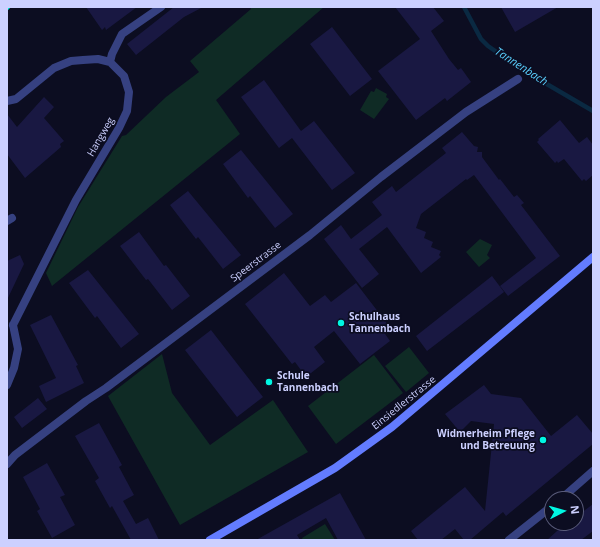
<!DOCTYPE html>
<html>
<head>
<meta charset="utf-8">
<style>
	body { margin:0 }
	#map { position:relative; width:600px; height:547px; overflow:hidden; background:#0c0d21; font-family:"Open Sans",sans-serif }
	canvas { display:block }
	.frame { position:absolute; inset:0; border:8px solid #ccd0ff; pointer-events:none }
	.north { position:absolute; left:544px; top:491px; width:40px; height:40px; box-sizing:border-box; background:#0c0d21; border:1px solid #595b7a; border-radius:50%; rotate:84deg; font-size:11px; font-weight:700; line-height:16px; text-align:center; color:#ccd0ff }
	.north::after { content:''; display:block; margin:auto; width:14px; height:18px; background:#00f7e3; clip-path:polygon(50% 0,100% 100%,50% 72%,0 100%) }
</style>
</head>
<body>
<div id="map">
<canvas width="600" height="547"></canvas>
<div class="frame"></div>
<div class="north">N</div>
</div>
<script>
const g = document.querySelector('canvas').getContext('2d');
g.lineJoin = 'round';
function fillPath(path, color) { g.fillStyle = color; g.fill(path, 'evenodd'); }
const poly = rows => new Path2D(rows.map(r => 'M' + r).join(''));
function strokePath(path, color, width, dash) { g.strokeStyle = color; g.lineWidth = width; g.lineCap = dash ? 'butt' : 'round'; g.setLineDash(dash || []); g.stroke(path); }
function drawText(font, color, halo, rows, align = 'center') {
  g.font = font + ' "Open Sans",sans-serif'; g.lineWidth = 3.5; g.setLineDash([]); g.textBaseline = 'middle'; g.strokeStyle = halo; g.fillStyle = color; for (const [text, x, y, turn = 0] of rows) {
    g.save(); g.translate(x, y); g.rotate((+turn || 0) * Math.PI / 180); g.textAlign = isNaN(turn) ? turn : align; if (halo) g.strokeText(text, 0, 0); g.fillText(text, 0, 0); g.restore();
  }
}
fillPath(poly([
	[250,7,324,7,216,100,240,134,52,286,46,273,78,207,122,136,126,135,166,97,199,72,190,61,251,9],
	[376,88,387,94,386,97,389,99,374,119,360,110,371,91,374,92],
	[480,239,492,245,487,255,490,258,479,267,466,252],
	[409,347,429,373,406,392,385,366],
	[162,354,172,393,210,445,273,400,308,452,180,525,108,396],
	[374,355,403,393,336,444,308,406],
	[325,524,335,540,303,540,302,538]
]), '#0f2b25');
strokePath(poly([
	[464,7,481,39,488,46,521,69,593,111]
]), '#0a2942', 4.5);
fillPath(poly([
	[86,7,137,7,106,30,105,27,102,30],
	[174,7,203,7,184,17,136,55,127,44],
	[395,7,433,7,444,21,431,31,449,59,458,70,461,68,471,82,447,101,445,98,416,120,378,71,420,39],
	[501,7,558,7,515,32],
	[332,27,372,79,350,96,310,44],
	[264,80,301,131,314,121,355,173,332,190,292,138,279,148,241,97],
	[44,97,54,107,44,118,64,141,60,144,61,147,25,178,7,154,7,114,17,127],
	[560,120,579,143,587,137,593,145,593,175,586,181,584,179,582,181,564,159,558,163,557,161,555,163,537,142,539,140,538,139],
	[462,132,474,146,478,147,477,152,482,152,482,157,499,180,500,179,514,197,517,195,524,203,521,205,560,256,508,296,500,286,536,258,474,175,467,180,466,179,421,214,416,228,426,232,424,238,433,242,431,247,441,251,439,255,441,257,421,273,387,227,359,249,379,274,362,288,324,239,341,225,351,239,382,215,372,202,392,186,396,192,446,153,442,148],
	[241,150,293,214,275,228,250,196,248,198,223,164],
	[188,191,241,255,223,269,198,237,196,239,170,205],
	[139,232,164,266,166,265,190,296,172,310,148,279,146,280,120,246],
	[20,255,24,264,7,300,7,261],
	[88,270,139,334,121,348,97,316,95,318,69,283],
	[284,273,310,306,325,295,331,302,356,283,389,326,383,331,390,341,360,364,334,331,314,347,325,362,306,377,295,362,292,364,245,304],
	[492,276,504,292,427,351,416,336],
	[51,315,78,365,76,366,84,383,46,402,39,386,56,378,30,325],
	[211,330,263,397,237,417,185,350],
	[484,385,491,394,521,398,551,436,577,415,593,434,593,444,506,516,503,512,470,540,464,540,455,529,441,540,418,540,411,531,465,487,485,511,494,424,471,421,460,432,445,414],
	[38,398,47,409,22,428,14,417],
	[99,423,122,465,119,467,134,495,123,501,136,524,148,518,159,540,131,540,112,506,110,508,95,481,99,478,75,436],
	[47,463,65,495,60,497,75,525,52,538,37,511,40,509,23,477],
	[340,493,366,540,338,540,326,518,297,535,300,540,256,540],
	[593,504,593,531,581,540,547,540,566,523,576,523,576,517]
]), '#191842');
strokePath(poly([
	[110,62,112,54,122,34,161,7],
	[7,101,16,99,54,68,71,61,83,60,98,59,110,62,124,76,129,92,127,111,119,128,76,200,13,325],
	[7,221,12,218],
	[7,385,14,368,18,349,13,325],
	[7,464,15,455,86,401,106,388,310,235,381,177,466,112,518,79],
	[561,499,593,471],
	[509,540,552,506]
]), '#364181', 8);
strokePath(poly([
	[210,540,335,468,392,427,593,257]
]), '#637cff', 8);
strokePath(poly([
	[7,9,9,7]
]), '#00f7e3', 3, [6, 5]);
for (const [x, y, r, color] of [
	[341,323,4,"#00f7e3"],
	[269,382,4,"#00f7e3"],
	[543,440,4,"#00f7e3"]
]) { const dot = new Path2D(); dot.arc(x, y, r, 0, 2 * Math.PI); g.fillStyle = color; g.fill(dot); strokePath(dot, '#0c0d21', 1.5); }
drawText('10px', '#ccd0ff', '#0c0d21', [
	["Hangweg",101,137,-60],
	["Speerstrasse",256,262,-37],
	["Einsiedlerstrasse",404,403,-39]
]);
drawText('bold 10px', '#ccd0ff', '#0c0d21', [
	["Schulhaus",349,317],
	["Tannenbach",349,329],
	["Schule",277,376],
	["Tannenbach",277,388],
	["Widmerheim Pflege",535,434,"right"],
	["und Betreuung",535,446,"right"]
], 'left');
drawText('italic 11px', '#5ad1ff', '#0c0d21', [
	["Tannenbach",521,67,33]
]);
</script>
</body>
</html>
